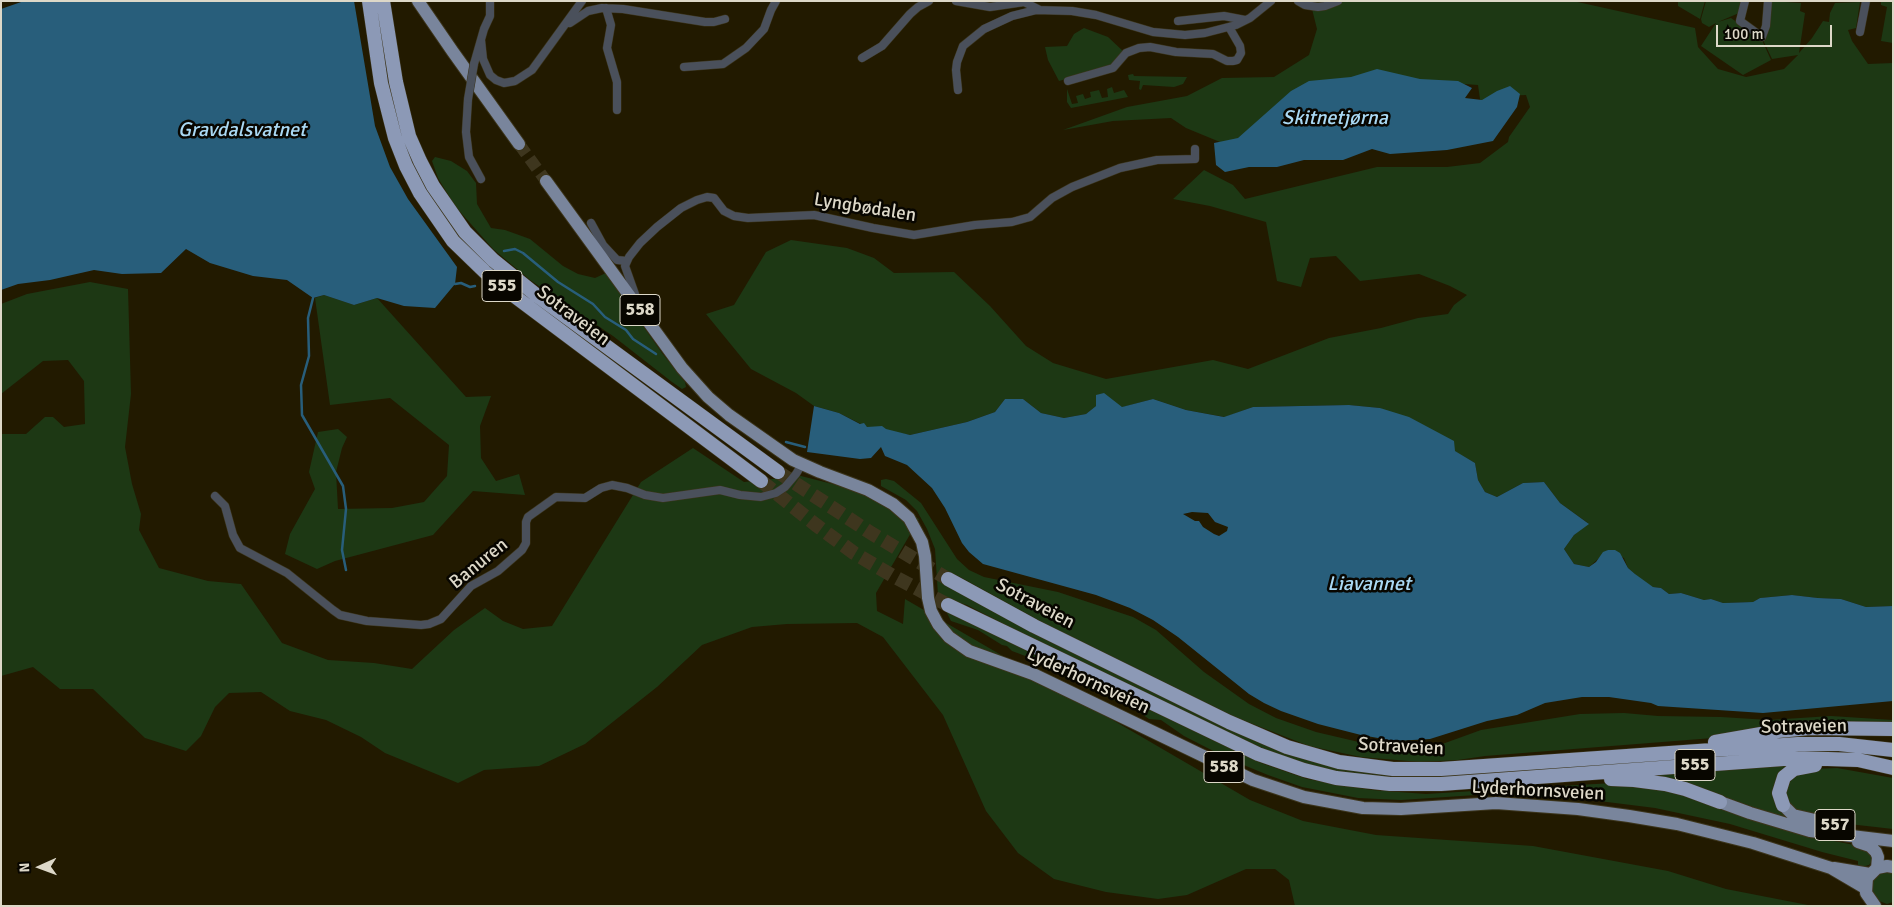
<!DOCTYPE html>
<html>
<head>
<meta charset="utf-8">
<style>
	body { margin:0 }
	#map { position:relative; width:1894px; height:907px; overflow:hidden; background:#221a00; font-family:Signika,sans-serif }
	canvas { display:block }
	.frame { position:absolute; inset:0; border:2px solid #ddd8c8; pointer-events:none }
	.north { position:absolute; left:15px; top:842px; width:50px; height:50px; -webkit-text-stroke:4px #080600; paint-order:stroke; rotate:268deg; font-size:14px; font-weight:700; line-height:20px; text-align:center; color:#ddd8c8 }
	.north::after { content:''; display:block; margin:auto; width:18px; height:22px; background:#ddd8c8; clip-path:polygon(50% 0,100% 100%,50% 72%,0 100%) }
	.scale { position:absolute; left:1716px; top:25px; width:116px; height:22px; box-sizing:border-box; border:2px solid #ddd8c8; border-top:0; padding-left:6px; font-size:15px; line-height:18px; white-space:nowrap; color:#ddd8c8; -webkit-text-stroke:4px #080600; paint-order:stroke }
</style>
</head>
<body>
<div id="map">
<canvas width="1894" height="907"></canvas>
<div class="frame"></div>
<div class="north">N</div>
<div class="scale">100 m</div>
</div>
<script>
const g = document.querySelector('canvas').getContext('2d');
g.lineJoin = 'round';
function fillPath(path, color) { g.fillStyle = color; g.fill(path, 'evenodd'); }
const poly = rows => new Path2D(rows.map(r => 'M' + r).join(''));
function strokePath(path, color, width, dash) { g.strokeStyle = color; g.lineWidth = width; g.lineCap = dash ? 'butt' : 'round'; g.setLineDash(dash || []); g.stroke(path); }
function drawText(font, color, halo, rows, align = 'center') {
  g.font = font + ' Signika,sans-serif'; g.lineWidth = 5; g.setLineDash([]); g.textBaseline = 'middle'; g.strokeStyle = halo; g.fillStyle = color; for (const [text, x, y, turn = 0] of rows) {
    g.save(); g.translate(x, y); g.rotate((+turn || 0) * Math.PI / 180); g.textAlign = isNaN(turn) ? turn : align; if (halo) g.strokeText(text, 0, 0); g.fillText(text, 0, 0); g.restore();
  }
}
fillPath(poly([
	[1309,1,1573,1,1695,28,1698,47,1718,69,1746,77,1784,69,1798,55,1772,59,1763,40,1770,1,1801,3,1800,11,1805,13,1799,53,1812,38,1823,21,1829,22,1830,13,1835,3,1860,2,1856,28,1848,30,1852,41,1868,64,1893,63,1893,606,1866,607,1841,599,1818,598,1792,595,1760,598,1753,602,1723,603,1711,599,1704,600,1681,593,1669,594,1661,588,1653,587,1645,583,1628,568,1624,558,1608,550,1589,567,1574,564,1564,549,1574,535,1588,523,1560,503,1544,482,1523,483,1497,497,1485,492,1478,480,1475,463,1380,408,1349,405,1253,407,1225,417,1186,410,1153,399,1123,407,1096,406,1086,414,1064,418,1041,413,1023,399,1005,399,995,412,967,422,910,435,867,427,839,413,814,406,796,393,751,369,706,314,734,305,766,252,791,240,847,248,874,258,894,273,954,272,990,306,1026,346,1053,363,1106,379,1213,360,1248,369,1329,338,1381,328,1418,318,1448,314,1454,305,1467,295,1450,286,1419,274,1360,281,1336,256,1310,258,1301,287,1277,281,1266,222,1210,206,1173,199,1204,170,1233,185,1245,199,1377,167,1447,167,1480,163,1508,142,1509,137,1530,107,1526,95,1503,96,1485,106,1480,99,1478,85,1421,81,1237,149,1186,128,1171,118,1113,121,1063,130,1127,107,1187,96,1222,78,1274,77,1309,55,1317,29,1311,5,1314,4],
	[1678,1,1705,1,1700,19,1678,6],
	[1706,1,1742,1,1739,13,1718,22,1731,18,1762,40,1771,60,1743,75,1701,46,1716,23,1709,27,1702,23,1701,19],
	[1881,1,1893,1,1893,43,1881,41,1887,7,1881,5],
	[1084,28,1108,37,1124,52,1110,67,1059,81,1048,60,1045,47,1067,46,1074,34],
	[1133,74,1134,76,1187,77,1183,84,1174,87,1143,85,1141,90,1139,89,1140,81,1129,80,1128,75],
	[1112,87,1114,93,1124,90,1128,97,1071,108,1067,102,1067,89,1072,104,1078,103,1076,96,1083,94,1085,99,1091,97,1090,92,1099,90,1102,98,1108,97,1107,89],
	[435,157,451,161,467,171,476,183,477,204,491,228,505,230,530,239,563,266,578,274,595,278,606,273,662,353,685,382,686,387,682,389,672,382,613,336,530,280,493,249,455,206,438,178,432,161],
	[90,282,128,289,131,394,125,447,132,484,141,514,139,530,159,568,208,581,241,584,282,643,328,660,374,663,412,669,454,630,485,608,503,621,523,629,552,626,641,482,693,448,744,482,801,476,872,494,919,519,876,593,877,611,903,624,905,599,1250,800,1303,821,1376,835,1533,846,1668,871,1726,889,1813,906,1295,906,1289,880,1275,869,1246,869,1187,895,1158,899,1106,892,1054,879,1018,853,986,811,943,715,883,637,857,623,787,624,752,627,702,645,657,687,585,744,539,766,484,770,458,783,385,753,361,737,326,720,290,711,261,692,229,693,215,707,201,736,186,751,145,738,93,689,60,689,33,667,1,676,1,434,26,434,45,417,53,417,64,427,85,424,84,381,68,360,43,361,1,394,1,304,27,294],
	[324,295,354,305,377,298,466,397,491,396,480,426,481,458,496,481,519,474,525,495,473,491,433,535,335,561,317,569,285,554,290,534,315,489,309,472,318,432,338,429,347,437,342,448,336,472,338,509,392,508,424,502,447,476,449,445,390,398,330,405,315,298],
	[886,479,894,481,921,503,957,559,969,570,984,577,1058,592,1133,617,1156,630,1204,672,1249,704,1276,718,1316,732,1363,743,1402,749,1417,749,1434,747,1481,730,1580,714,1624,713,1658,716,1721,717,1769,720,1831,716,1893,720,1893,725,1841,720,1809,722,1713,738,1485,756,1458,760,1420,762,1361,757,1309,746,1235,717,1049,626,960,577,950,574,1081,657,1082,656,1312,761,1584,766,1700,756,1738,757,1431,778,1394,778,1323,770,1256,747,1050,648,967,605,957,602,953,602,983,629,1261,763,1307,779,1372,790,1426,794,1490,790,1540,790,1541,787,1614,783,1679,792,1743,817,1795,833,1864,847,1872,854,1872,861,1869,865,1858,868,1858,861,1822,852,1730,824,1655,808,1591,800,1491,794,1401,800,1358,798,1302,787,1268,775,1229,759,1184,736,1161,720,1149,719,1127,704,1110,699,1101,692,1087,688,1083,684,1069,675,1036,660,1012,651,1007,646,1002,645,978,630,951,621,938,595,935,549,927,529,917,511,906,500,881,486,881,480],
	[1787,765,1781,772,1787,819,1716,794,1650,777,1650,775],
	[1837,768,1893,778,1893,829,1849,824,1796,810,1786,800,1784,786,1787,779,1812,769],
	[1884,872,1893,873,1893,902,1887,904,1877,900,1872,892,1872,881,1879,874]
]), '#1d3814');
fillPath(poly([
	[24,1,354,1,375,126,390,167,408,199,457,267,455,284,435,308,404,306,377,298,354,305,324,295,313,298,287,280,253,276,210,263,186,249,161,273,122,274,94,270,50,280,18,284,1,290,1,9],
	[1377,69,1420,79,1458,81,1472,88,1465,98,1482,100,1497,91,1510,86,1520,94,1517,107,1493,141,1447,150,1390,154,1372,149,1343,160,1304,160,1277,167,1249,167,1225,172,1216,165,1214,143,1238,138,1291,91,1309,81,1351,77],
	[1104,393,1122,407,1153,399,1186,410,1224,417,1253,407,1349,405,1380,408,1409,417,1454,441,1455,451,1475,463,1478,480,1485,492,1497,497,1523,483,1544,482,1560,503,1589,524,1574,535,1564,549,1574,564,1589,567,1596,562,1603,552,1608,550,1615,550,1620,553,1628,568,1635,574,1653,587,1661,588,1669,594,1681,593,1704,600,1711,599,1723,603,1753,602,1760,598,1792,595,1818,598,1841,599,1866,607,1893,606,1893,701,1763,713,1658,706,1651,703,1609,697,1582,697,1545,703,1517,715,1487,721,1430,739,1395,741,1361,735,1318,724,1281,711,1264,703,1249,694,1178,637,1153,620,1130,608,1096,595,983,564,969,552,962,543,945,508,932,488,907,465,885,456,881,447,871,458,860,459,807,452,814,406,839,413,860,424,864,423,867,427,882,426,886,429,910,435,967,422,995,412,1005,399,1023,399,1041,413,1064,418,1086,414,1096,406,1096,395],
	[1192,512,1208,513,1215,522,1228,527,1227,531,1219,536,1214,534,1203,527,1199,521,1195,521,1183,514]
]), '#285e7b');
strokePath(poly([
	[504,251,515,249,523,253,558,282,593,304,605,317,626,330,633,339,656,354],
	[455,284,461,283,470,287,475,286],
	[313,298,308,318,309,356,301,385,302,415,343,486,346,509,342,550,346,570],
	[786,442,805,447]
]), '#285e7b', 2.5);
strokePath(poly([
	[519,144,546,181]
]), '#3e361e', 12, [12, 6]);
strokePath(poly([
	[778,472,871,533,948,579],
	[761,481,816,525,854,553,893,576,948,605]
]), '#3e361e', 14, [14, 7]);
const street = poly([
	[956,1,990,7,1024,2,1040,10],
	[1298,1,1305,5,1318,7,1325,6,1338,1],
	[1745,1,1740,21,1762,37,1766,26,1768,1],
	[606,8,611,25,607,48,617,82,617,110],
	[1178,21,1224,16,1245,20],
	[570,23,588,11,602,8,623,9,705,22,714,22,725,19],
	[1860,32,1866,1],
	[481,40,483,59,490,75,496,80,504,83,515,81,532,70,582,1],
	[862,58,882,46,910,14,918,7,929,1],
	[474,64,484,29,490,16,490,1],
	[684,67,723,64,746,48,764,29,771,10,776,1],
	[1068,81,1113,68,1126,53,1139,48,1150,47,1176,52,1213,54,1227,61,1233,61,1237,60,1241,53,1240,46,1229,27],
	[958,90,956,70,957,62,963,46,984,29,1012,16,1036,10,1072,11,1096,15,1153,32,1185,35,1205,33,1236,25,1250,18,1271,1],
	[468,99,466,132,469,157,481,179],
	[591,223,603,245],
	[595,249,603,245,617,260,627,261],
	[632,300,636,297,625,266,629,257,640,243,657,227,681,208,697,200,707,197,714,198,724,211,734,216,748,218,814,215,873,228,914,235,975,225,1012,222,1030,217,1052,198,1072,187,1120,168,1157,160,1195,159,1195,149],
	[215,496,225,506,233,535,240,548,287,573,333,610,340,615,367,621,421,625,429,624,441,619,471,586,498,571,522,550,526,543,526,522,528,517,556,497,585,498,601,488,612,485,627,488,645,495,663,498,720,490,740,495,761,497,776,493,785,487,796,474,802,464]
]);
const primary = poly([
	[418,1,453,52,519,144],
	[546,181,682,368,708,397,729,415,793,460,820,472,868,490,893,504,909,518,922,542,925,556,928,598,931,611,938,624,949,637,969,651,1033,674,1253,780,1304,797,1363,808,1401,809,1496,803,1578,809,1629,816,1677,824,1753,843,1831,868,1865,888],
	[1720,802,1750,813,1810,831,1893,841],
	[1783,805,1793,815,1846,827],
	[1858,842,1870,846,1876,852,1878,857,1877,868],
	[1834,868,1870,874],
	[1875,906,1866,893,1867,878,1877,868,1887,866,1893,867]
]);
const highway = poly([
	[369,1,381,83,395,138,406,166,420,193,453,241,485,272,505,289,761,481],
	[383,1,396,82,409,136,420,161,433,186,465,232,493,260,535,294,778,472],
	[948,579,1034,626,1229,722,1287,747,1339,762,1393,769,1441,769,1798,744,1839,744,1893,750],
	[948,605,1258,754,1304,770,1336,778,1390,784,1441,784,1797,758,1858,760,1893,768],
	[1715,742,1778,731,1810,728,1893,729],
	[1611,779,1634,780,1665,784,1685,789,1720,802],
	[1783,805,1779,793,1784,777,1794,769,1815,765]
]);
strokePath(street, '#3c351c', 9);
strokePath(primary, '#3c351c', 14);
strokePath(highway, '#3c351c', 15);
strokePath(street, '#4a505b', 8);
strokePath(primary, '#79859c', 12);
strokePath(highway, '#8c99b6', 14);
const streetBridge = poly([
	[468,99,474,64]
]);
strokePath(streetBridge, '#3c351c', 9, []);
strokePath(streetBridge, '#4a505b', 8);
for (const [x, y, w] of [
	[502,286,40],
	[640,310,40],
	[1695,765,40],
	[1224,767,40],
	[1835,825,40]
]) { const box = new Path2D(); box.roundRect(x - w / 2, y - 15.5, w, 31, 4); g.fillStyle = '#080600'; g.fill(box); strokePath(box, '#ddd8c8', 1); }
drawText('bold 18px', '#ddd8c8', null, [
	["555",502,286],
	["558",640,310],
	["555",1695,765],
	["558",1224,767],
	["557",1835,825]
]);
drawText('19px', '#ddd8c8', '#080600', [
	["Lyngbødalen",865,208,9],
	["Sotraveien",573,316,37],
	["Banuren",479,564,-39],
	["Sotraveien",1035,604,28],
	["Lyderhornsveien",1088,681,25],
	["Sotraveien",1804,727,-1],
	["Sotraveien",1401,747,3],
	["Lyderhornsveien",1538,791,3]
]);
drawText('italic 20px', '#aad9f4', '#080600', [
	["Skitnetjørna",1335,119],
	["Gravdalsvatnet",242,131],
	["Liavannet",1369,585]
]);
</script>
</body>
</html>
